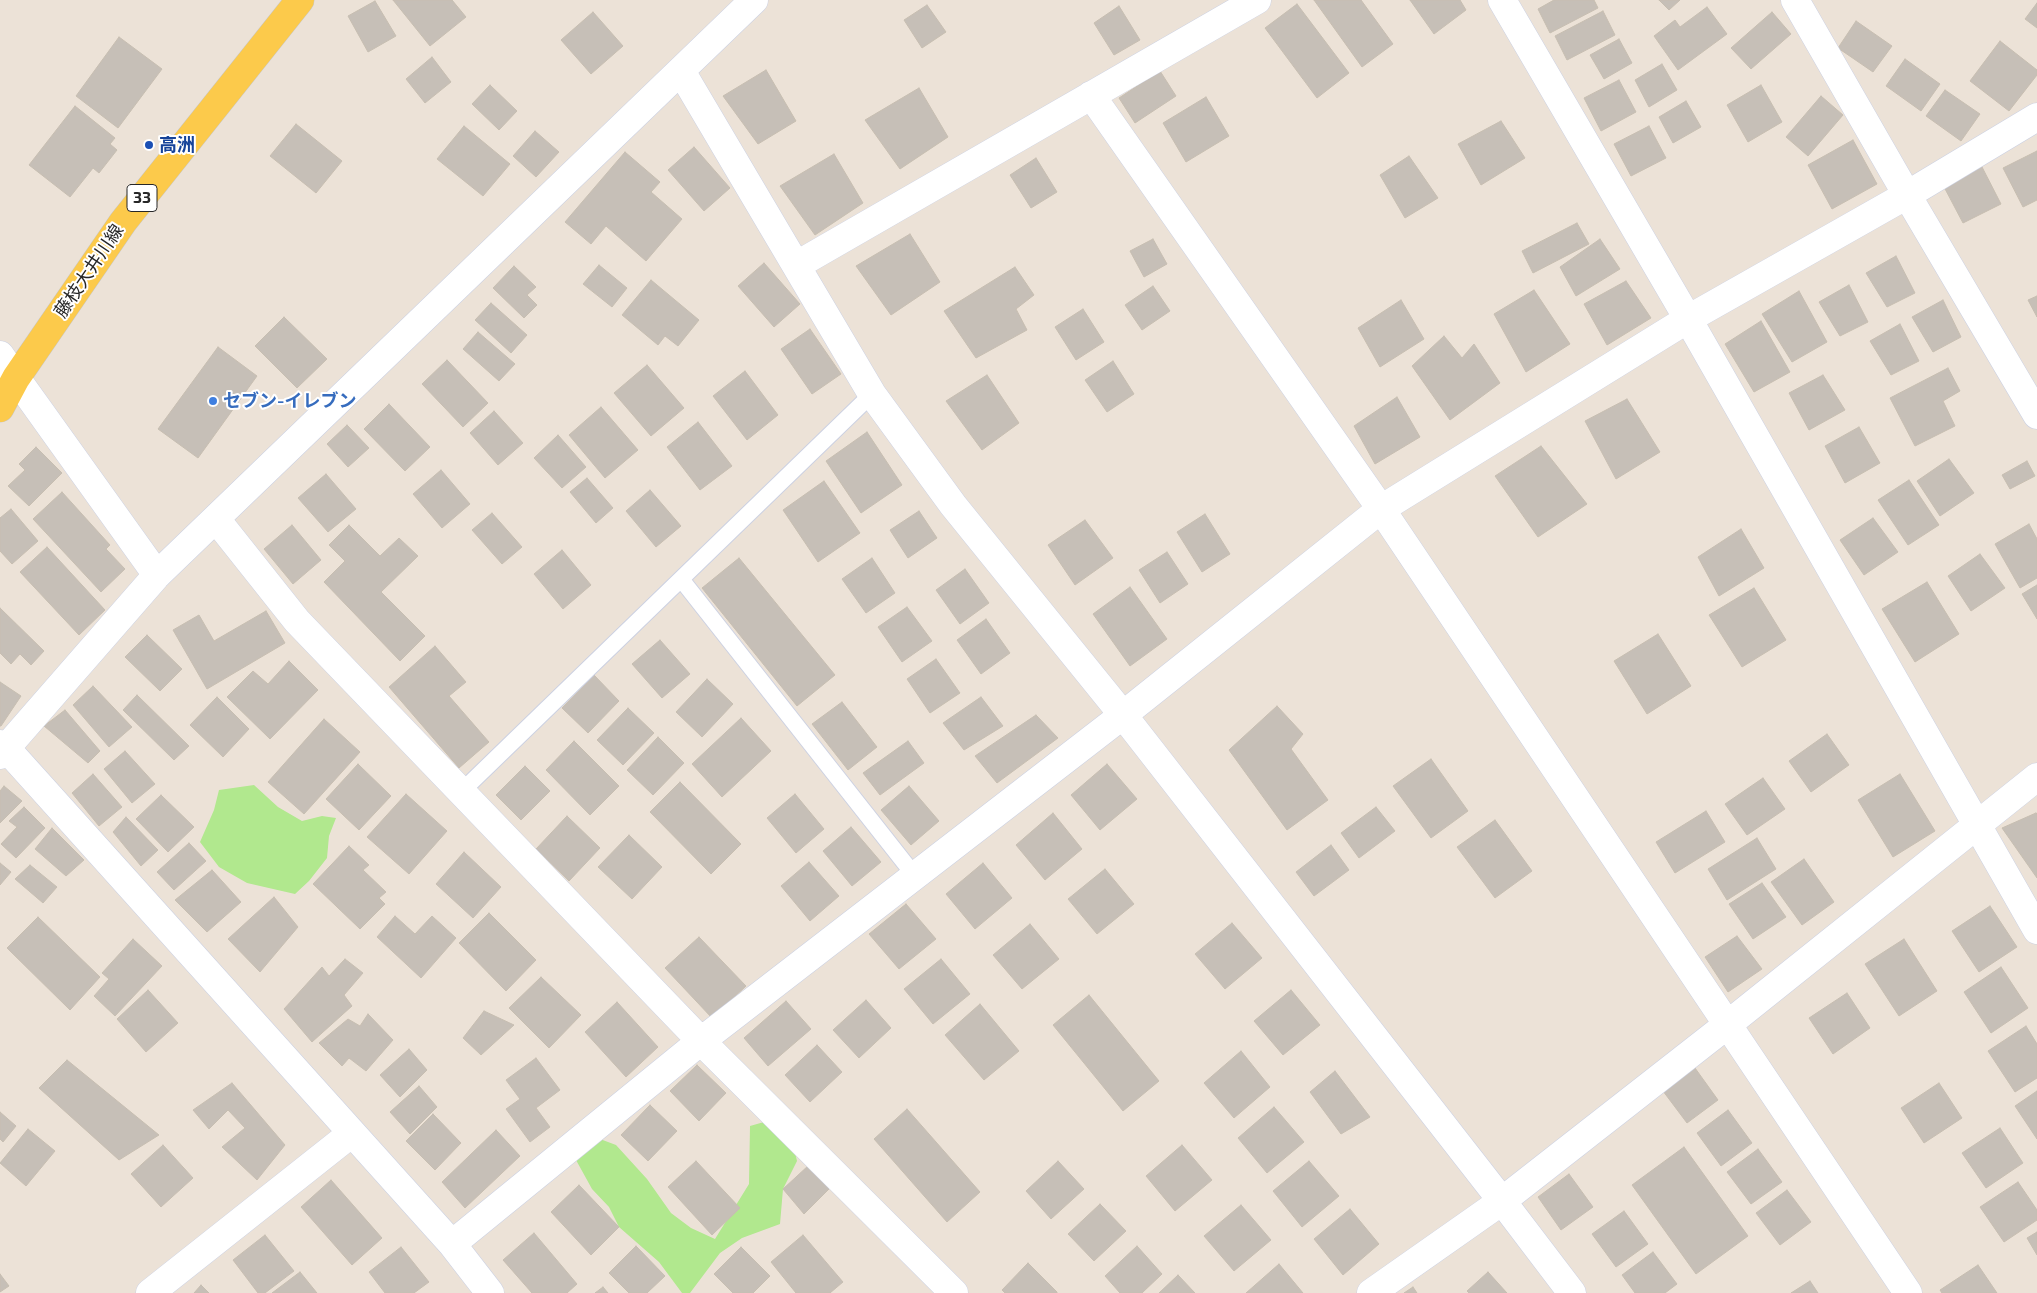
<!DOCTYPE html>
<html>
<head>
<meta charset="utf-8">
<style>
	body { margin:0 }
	canvas { display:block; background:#ece2d7 }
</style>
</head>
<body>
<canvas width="2037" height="1293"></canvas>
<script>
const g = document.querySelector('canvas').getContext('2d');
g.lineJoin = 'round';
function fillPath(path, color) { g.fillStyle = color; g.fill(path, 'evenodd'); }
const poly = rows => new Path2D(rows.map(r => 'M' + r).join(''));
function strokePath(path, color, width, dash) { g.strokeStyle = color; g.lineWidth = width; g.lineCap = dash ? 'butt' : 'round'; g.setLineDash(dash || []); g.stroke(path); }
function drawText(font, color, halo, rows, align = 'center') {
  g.font = font + ' "Exo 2","Noto Sans JP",sans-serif'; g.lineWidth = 4; g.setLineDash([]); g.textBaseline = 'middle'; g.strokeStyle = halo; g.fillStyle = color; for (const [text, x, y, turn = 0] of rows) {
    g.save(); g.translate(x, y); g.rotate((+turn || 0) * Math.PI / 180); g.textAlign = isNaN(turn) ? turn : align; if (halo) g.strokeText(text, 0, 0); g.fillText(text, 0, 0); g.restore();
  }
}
fillPath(poly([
	[254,785,278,807,302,821,322,816,336,818,329,836,327,858,309,881,295,894,247,883,219,867,200,842,214,810,219,790],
	[771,1120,793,1144,797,1161,783,1189,780,1224,742,1238,720,1253,690,1293,682,1293,659,1262,619,1227,609,1207,592,1189,576,1160,592,1136,616,1145,647,1179,671,1213,691,1228,715,1239,749,1184,750,1126]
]), '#b1e88e');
const building = poly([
	[393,0,452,0,466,17,430,46,393,0],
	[1314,0,1361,0,1393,44,1362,67,1314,0],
	[1410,0,1460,0,1466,10,1434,34,1410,0],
	[1554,0,1594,0,1598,8,1550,33,1538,9,1554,0],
	[1659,0,1680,0,1669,10,1659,0],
	[375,1,396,36,368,52,348,16,375,1],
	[2037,3,2037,28,2025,19,2037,3],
	[1297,4,1349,73,1317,98,1265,28,1297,4],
	[927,5,946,32,922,48,904,20,927,5],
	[1119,6,1140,40,1114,55,1094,23,1119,6],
	[1707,7,1727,34,1678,70,1654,36,1675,20,1680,27,1707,7],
	[1603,11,1615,35,1567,60,1555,36,1603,11],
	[593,12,623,46,591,74,561,40,593,12],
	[1772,12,1791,34,1751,69,1731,48,1772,12],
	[1856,21,1892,46,1873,72,1838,48,1856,21],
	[119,37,162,69,118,128,76,96,119,37],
	[1619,39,1632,63,1604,79,1590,55,1619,39],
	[2000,41,2037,70,2037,75,2009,111,1970,81,2000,41],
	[432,57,451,82,425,103,406,79,432,57],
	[1905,59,1940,84,1921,111,1886,86,1905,59],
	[1662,64,1677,90,1649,107,1635,80,1662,64],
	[766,70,796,121,758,144,723,96,766,70],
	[1160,71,1176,96,1135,123,1119,98,1160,71],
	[1619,80,1636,112,1601,131,1584,98,1619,80],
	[490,85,517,111,499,130,472,104,490,85],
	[1761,85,1782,122,1748,142,1727,105,1761,85],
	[919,88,948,137,900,169,865,120,919,88],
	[1945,90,1980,114,1961,141,1926,116,1945,90],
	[1821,96,1843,115,1808,156,1786,137,1821,96],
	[1206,97,1229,136,1186,162,1163,123,1206,97],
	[1686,101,1701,127,1673,143,1659,117,1686,101],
	[75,106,115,138,110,144,117,150,99,173,93,168,70,197,29,165,75,106],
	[1501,121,1525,158,1481,185,1458,144,1501,121],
	[296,124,342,161,316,193,270,156,296,124],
	[464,126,510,164,483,196,437,159,464,126],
	[1649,126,1666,158,1631,176,1614,144,1649,126],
	[535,131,559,152,536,177,513,156,535,131],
	[1853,140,1877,184,1832,209,1808,165,1853,140],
	[694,147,730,188,704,211,668,170,694,147],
	[2037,151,2037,200,2023,207,2003,168,2037,151],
	[625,152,660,182,651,192,682,219,646,261,606,226,591,244,565,222,625,152],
	[834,154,863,203,815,235,780,186,834,154],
	[1409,156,1438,198,1405,218,1380,175,1409,156],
	[1036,158,1057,192,1031,208,1010,175,1036,158],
	[1981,165,2001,204,1963,223,1943,185,1981,165],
	[1577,223,1589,244,1533,273,1522,251,1577,223],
	[910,234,940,282,891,315,856,266,910,234],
	[1153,239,1167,264,1144,277,1130,251,1153,239],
	[1600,239,1620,269,1576,296,1560,267,1600,239],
	[1896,256,1915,293,1887,307,1866,273,1896,256],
	[764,263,800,304,774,327,738,286,764,263],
	[599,265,627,288,612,307,583,284,599,265],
	[514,266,536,287,527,295,537,305,524,318,493,288,514,266],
	[1015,267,1034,295,1016,309,1027,330,976,358,944,311,1015,267],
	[651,280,699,320,678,346,665,336,658,345,622,315,651,280],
	[1626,281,1651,318,1607,345,1584,304,1626,281],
	[1849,285,1868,322,1840,336,1819,302,1849,285],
	[1153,286,1170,311,1142,330,1125,305,1153,286],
	[1534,290,1570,344,1526,372,1494,314,1534,290],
	[1799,291,1827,342,1792,362,1762,314,1799,291],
	[2037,296,2037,317,2028,300,2037,296],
	[1401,300,1424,339,1380,367,1358,328,1401,300],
	[1943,300,1961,337,1933,352,1912,317,1943,300],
	[491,303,527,335,511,353,475,320,491,303],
	[1083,309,1104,342,1076,360,1055,327,1083,309],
	[284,317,327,359,297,388,255,346,284,317],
	[1761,321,1790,372,1754,392,1725,344,1761,321],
	[1900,324,1919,361,1891,375,1870,341,1900,324],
	[810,329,841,374,812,394,781,349,810,329],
	[478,332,515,364,499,381,463,349,478,332],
	[1444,336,1462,358,1474,344,1500,383,1450,420,1412,366,1444,336],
	[218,347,257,376,198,458,158,429,218,347],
	[447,360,488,403,463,427,422,384,447,360],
	[1113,361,1134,394,1107,412,1085,380,1113,361],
	[647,365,684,408,651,436,614,393,647,365],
	[1948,368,1960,391,1943,401,1955,426,1915,446,1890,398,1948,368],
	[745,371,778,415,747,440,713,396,745,371],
	[987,375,1019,423,982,450,946,401,987,375],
	[1823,375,1845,410,1809,430,1789,393,1823,375],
	[1397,397,1420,437,1375,464,1354,426,1397,397],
	[1627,399,1660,452,1616,479,1585,421,1627,399],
	[389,404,430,447,405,471,364,429,389,404],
	[601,407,638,450,605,478,569,435,601,407],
	[494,411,523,443,498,465,470,433,494,411],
	[698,422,732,466,700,490,667,447,698,422],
	[347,425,369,448,348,467,327,444,347,425],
	[1859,427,1880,463,1845,483,1825,446,1859,427],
	[867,432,902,485,861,513,826,461,867,432],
	[558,435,586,467,562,488,534,458,558,435],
	[1541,446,1587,504,1538,537,1495,476,1541,446],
	[36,447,62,473,29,506,8,486,25,470,19,464,36,447],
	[1949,459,1974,493,1940,516,1917,481,1949,459],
	[2027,461,2035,476,2010,489,2002,475,2027,461],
	[441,470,470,504,442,528,413,494,441,470],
	[326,474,356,509,328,532,298,498,326,474],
	[587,478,613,508,596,523,570,492,587,478],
	[1909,480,1939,525,1908,545,1878,500,1909,480],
	[824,481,860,533,818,562,783,510,824,481],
	[650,490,681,526,656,547,626,511,650,490],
	[62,492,110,545,106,549,125,569,101,592,33,519,62,492],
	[11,509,38,541,12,564,0,551,0,518,11,509],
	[919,511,937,538,908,558,890,530,919,511],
	[492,513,522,547,502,564,472,530,492,513],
	[1205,514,1230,554,1202,572,1177,532,1205,514],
	[1873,518,1898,552,1864,575,1840,540,1873,518],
	[1085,520,1113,558,1075,585,1048,545,1085,520],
	[2029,524,2037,539,2037,578,2020,588,1995,544,2029,524],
	[292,525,321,560,293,584,264,549,292,525],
	[349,525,380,556,399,538,418,556,381,592,425,636,400,661,324,582,345,561,329,545,349,525],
	[1741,529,1764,568,1719,596,1698,557,1741,529],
	[47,547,105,610,79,635,20,572,47,547],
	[562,550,591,585,563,609,534,574,562,550],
	[1167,552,1188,584,1160,603,1139,570,1167,552],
	[1980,554,2005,588,1971,611,1948,576,1980,554],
	[739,558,835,675,797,706,702,588,739,558],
	[872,558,895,593,866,613,842,579,872,558],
	[965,569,989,603,960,624,936,590,965,569],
	[1927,582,1959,634,1915,662,1882,609,1927,582],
	[2037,585,2037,619,2022,594,2037,585],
	[1130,587,1167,639,1130,666,1093,614,1130,587],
	[1754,588,1786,640,1742,667,1709,615,1754,588],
	[907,607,932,641,902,662,878,627,907,607],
	[0,608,44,651,31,665,20,654,11,664,0,653,0,608],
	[266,611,285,643,207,689,173,630,199,615,214,641,266,611],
	[986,619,1010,653,981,674,957,640,986,619],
	[1658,634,1691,686,1647,714,1614,661,1658,634],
	[147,635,182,669,160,691,125,657,147,635],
	[660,640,690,674,662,698,632,664,660,640],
	[435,646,466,682,449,696,489,742,459,768,389,687,435,646],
	[936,659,960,693,930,713,907,679,936,659],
	[289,661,318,690,270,739,227,697,253,671,268,684,289,661],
	[594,675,619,701,588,733,562,708,594,675],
	[707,679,733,704,702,737,676,712,707,679],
	[0,682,21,696,1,726,0,726,0,682],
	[93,686,132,727,109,747,73,705,93,686],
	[137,695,189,746,174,760,123,710,137,695],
	[217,697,249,729,223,757,190,725,217,697],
	[981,697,1003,726,964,750,943,723,981,697],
	[842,702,877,747,848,770,812,724,842,702],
	[1277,706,1303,734,1291,749,1328,800,1287,830,1229,750,1277,706],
	[628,708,654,733,623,765,597,740,628,708],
	[65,710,100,751,88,763,44,726,65,710],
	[1036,715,1058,738,997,783,975,756,1036,715],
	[741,718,771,751,722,797,692,764,741,718],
	[324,719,360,752,304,814,268,782,324,719],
	[1827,734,1849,765,1811,792,1789,761,1827,734],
	[658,737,684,763,653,795,627,770,658,737],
	[574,741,619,786,590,815,546,770,574,741],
	[908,741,924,763,880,795,863,773,908,741],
	[125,751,155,784,132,803,104,769,125,751],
	[1431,759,1468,811,1431,838,1393,786,1431,759],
	[358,764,391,796,359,830,326,799,358,764],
	[1107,764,1137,799,1100,830,1071,795,1107,764],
	[525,766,550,791,521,820,496,795,525,766],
	[93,774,122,807,99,826,72,793,93,774],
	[1900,774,1935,831,1893,857,1858,800,1900,774],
	[1763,778,1785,809,1747,835,1725,804,1763,778],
	[680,782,741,844,711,874,650,812,680,782],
	[4,786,22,801,0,823,0,791,4,786],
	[909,786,939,821,911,845,881,810,909,786],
	[406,794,447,831,409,874,367,837,406,794],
	[795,794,824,829,796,853,767,818,795,794],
	[161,795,194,827,168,852,136,819,161,795],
	[24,807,45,828,16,858,1,844,17,827,9,821,24,807],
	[1376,807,1395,831,1359,858,1341,833,1376,807],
	[1706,811,1725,842,1675,873,1656,842,1706,811],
	[1053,813,1082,849,1045,880,1016,845,1053,813],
	[2036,813,2037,814,2037,878,2002,828,2036,813],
	[567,816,600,848,569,881,536,849,567,816],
	[126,817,158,850,141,866,113,832,126,817],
	[1495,820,1532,871,1495,898,1457,847,1495,820],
	[851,827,881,862,852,886,823,851,851,827],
	[52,828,84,860,66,876,35,849,52,828],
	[629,835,662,867,632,899,598,867,629,835],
	[1757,838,1776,869,1727,900,1708,869,1757,838],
	[189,843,206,861,174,890,157,872,189,843],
	[1331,845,1349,870,1314,896,1296,872,1331,845],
	[349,846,369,865,363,870,386,892,379,898,385,904,360,929,313,884,349,846],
	[464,852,501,887,473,918,436,884,464,852],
	[1804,859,1834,902,1802,925,1771,882,1804,859],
	[809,862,839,896,810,921,781,886,809,862],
	[0,863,11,872,0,885,0,863],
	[983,863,1012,898,975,929,946,894,983,863],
	[30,865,57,887,43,903,15,879,30,865],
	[1105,869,1134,904,1097,934,1068,899,1105,869],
	[212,870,241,902,207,932,175,900,212,870],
	[1762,883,1786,917,1753,939,1729,904,1762,883],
	[274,897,298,927,260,972,228,939,274,897],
	[906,904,936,939,899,969,869,934,906,904],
	[1990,906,2017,947,1979,972,1952,931,1990,906],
	[489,913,536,960,506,991,459,943,489,913],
	[395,916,415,934,432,916,456,938,421,978,377,937,395,916],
	[38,917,100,977,70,1010,7,948,38,917],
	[1232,923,1262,958,1225,989,1195,954,1232,923],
	[1030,924,1059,959,1022,989,993,955,1030,924],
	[1737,936,1762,969,1728,992,1705,957,1737,936],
	[699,937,746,986,712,1018,665,968,699,937],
	[133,939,162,966,115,1016,94,996,109,979,102,973,133,939],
	[1904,939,1937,991,1899,1016,1865,964,1904,939],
	[345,959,363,973,344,995,352,1006,312,1042,284,1009,322,967,329,976,345,959],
	[941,959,970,994,933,1024,904,989,941,959],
	[2001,967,2028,1008,1991,1033,1964,992,2001,967],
	[541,977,581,1015,549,1048,509,1008,541,977],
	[148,990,178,1023,146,1052,117,1019,148,990],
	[1291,990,1320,1025,1283,1055,1254,1021,1291,990],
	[1847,993,1870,1028,1833,1054,1809,1018,1847,993],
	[1089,995,1159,1081,1123,1111,1053,1025,1089,995],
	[866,1000,891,1028,859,1058,833,1030,866,1000],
	[786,1001,811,1029,768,1066,744,1038,786,1001],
	[617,1002,658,1047,626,1077,585,1032,617,1002],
	[980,1004,1019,1051,984,1080,945,1035,980,1004],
	[484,1011,514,1025,481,1055,463,1038,484,1011],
	[368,1014,393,1040,366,1071,349,1058,342,1066,319,1043,348,1019,360,1026,368,1014],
	[2026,1026,2037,1044,2037,1078,2015,1092,1988,1051,2026,1026],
	[817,1045,842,1072,810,1102,785,1075,817,1045],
	[409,1049,427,1070,400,1097,380,1075,409,1049],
	[1241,1051,1270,1087,1234,1118,1204,1083,1241,1051],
	[536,1058,560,1090,536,1108,550,1127,530,1142,506,1109,520,1099,506,1080,536,1058],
	[67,1060,159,1135,119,1160,39,1088,67,1060],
	[697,1065,726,1093,699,1121,670,1091,697,1065],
	[1695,1068,1718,1100,1687,1123,1663,1091,1695,1068],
	[1335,1071,1370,1117,1341,1134,1310,1092,1335,1071],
	[232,1083,285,1145,257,1180,222,1147,245,1128,228,1110,209,1129,193,1110,232,1083],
	[1939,1083,1962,1118,1924,1143,1901,1108,1939,1083],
	[419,1086,437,1107,410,1134,390,1112,419,1086],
	[2037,1091,2037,1139,2015,1106,2037,1091],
	[650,1105,677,1131,648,1161,621,1135,650,1105],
	[1274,1107,1304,1142,1267,1173,1238,1138,1274,1107],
	[907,1109,980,1192,947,1222,874,1139,907,1109],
	[1728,1110,1752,1143,1721,1166,1697,1133,1728,1110],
	[0,1112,16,1126,3,1142,0,1139,0,1112],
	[433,1114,461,1143,435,1170,406,1141,433,1114],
	[2000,1128,2023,1163,1986,1188,1962,1153,2000,1128],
	[28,1129,55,1151,26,1186,0,1163,28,1129],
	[496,1130,520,1156,465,1208,442,1182,496,1130],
	[163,1145,193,1178,161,1207,131,1174,163,1145],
	[1182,1145,1212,1180,1175,1211,1146,1176,1182,1145],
	[1684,1147,1748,1236,1696,1274,1632,1185,1684,1147],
	[1758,1149,1782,1182,1751,1204,1727,1172,1758,1149],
	[696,1161,740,1208,712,1235,668,1187,696,1161],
	[1058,1161,1084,1189,1051,1219,1026,1191,1058,1161],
	[1309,1161,1339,1196,1302,1227,1273,1191,1309,1161],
	[809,1165,831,1187,804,1214,783,1189,809,1165],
	[1569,1174,1593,1207,1561,1230,1538,1197,1569,1174],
	[331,1180,382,1238,352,1265,301,1207,331,1180],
	[2018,1182,2037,1210,2037,1220,2004,1242,1980,1207,2018,1182],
	[579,1185,619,1227,591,1255,551,1212,579,1185],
	[1787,1190,1811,1222,1780,1245,1756,1213,1787,1190],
	[1100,1204,1126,1231,1094,1261,1068,1234,1100,1204],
	[1241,1205,1271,1240,1234,1271,1204,1236,1241,1205],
	[1350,1209,1379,1244,1343,1275,1314,1239,1350,1209],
	[1624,1211,1648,1244,1616,1267,1592,1234,1624,1211],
	[2037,1232,2037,1255,2027,1238,2037,1232],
	[534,1233,577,1284,567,1293,532,1293,503,1260,534,1233],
	[265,1235,294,1271,265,1293,258,1293,233,1260,265,1235],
	[803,1235,843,1282,830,1293,796,1293,771,1262,803,1235],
	[636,1246,665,1276,647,1293,629,1293,609,1273,636,1246],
	[1137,1246,1162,1274,1142,1293,1120,1293,1105,1276,1137,1246],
	[401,1247,429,1282,414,1293,385,1293,369,1272,401,1247],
	[741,1247,770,1276,753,1293,733,1293,714,1274,741,1247],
	[1653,1252,1677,1284,1665,1293,1635,1293,1622,1275,1653,1252],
	[1028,1263,1057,1292,1057,1293,1005,1293,1002,1290,1028,1263],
	[1279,1264,1303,1293,1246,1293,1279,1264],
	[1978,1265,1997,1293,1942,1293,1940,1290,1978,1265],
	[300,1272,317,1293,272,1293,300,1272],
	[1488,1272,1507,1293,1469,1293,1467,1291,1488,1272],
	[0,1274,9,1286,0,1292,0,1274],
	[1178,1275,1195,1293,1159,1293,1178,1275],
	[1810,1281,1818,1293,1791,1293,1810,1281],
	[201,1285,209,1293,194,1293,201,1285],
	[603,1287,608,1293,595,1293,603,1287],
	[1413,1287,1417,1293,1404,1293,1413,1287]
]);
fillPath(building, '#c6bfb7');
strokePath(building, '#c7beb1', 1);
const service = poly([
	[681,579,915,876],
	[461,792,872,394]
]);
const minor = poly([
	[1502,0,1688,319,2037,930],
	[1795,0,1907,195,2037,415],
	[681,71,872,394,953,505,1123,715,1502,1201,1572,1293],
	[1091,95,1381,509,1908,1293],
	[797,265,1257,0],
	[16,378,157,575],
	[216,519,297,621,701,1041,954,1293],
	[0,744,6,748,452,1244,490,1293],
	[0,755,157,575,754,0],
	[452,1244,701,1041,1123,715,1381,509,1688,319,1907,195,2037,117],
	[150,1293,352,1133],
	[1371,1293,1502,1201,1727,1025,2037,777]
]);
const secondary = poly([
	[0,355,16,378]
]);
const primary = poly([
	[0,408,16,378,123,222,300,0]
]);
strokePath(service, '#ccd1e2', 18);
strokePath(minor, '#ccd1e2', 29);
strokePath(secondary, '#ccd1e2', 29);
strokePath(primary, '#c7c7c7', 29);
strokePath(service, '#fff', 16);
strokePath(minor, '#fff', 28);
strokePath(secondary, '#fff', 28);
strokePath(primary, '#fcca4b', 28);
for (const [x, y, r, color] of [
	[149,145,5,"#1a4fb4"],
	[213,401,5,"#3f7fe0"]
]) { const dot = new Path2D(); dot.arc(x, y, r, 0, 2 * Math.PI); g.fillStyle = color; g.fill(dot); strokePath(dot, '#fff', 2); }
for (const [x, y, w] of [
	[142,198,30]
]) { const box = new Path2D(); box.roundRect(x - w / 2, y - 13.5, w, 27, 4); g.fillStyle = '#fff'; g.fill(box); strokePath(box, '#272727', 1); }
drawText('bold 16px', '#272727', null, [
	["33",142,198]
]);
drawText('bold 18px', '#164399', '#fff', [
	["高洲",159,145]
], 'left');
drawText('18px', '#272727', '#fff', [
	["藤枝大井川線",89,271,-56]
]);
drawText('bold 18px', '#366cbe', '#fff', [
	["セブン-イレブン",223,401]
], 'left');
</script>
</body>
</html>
